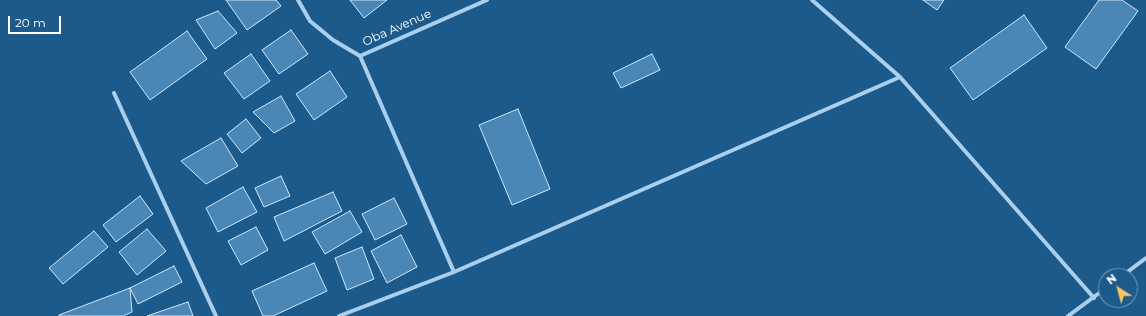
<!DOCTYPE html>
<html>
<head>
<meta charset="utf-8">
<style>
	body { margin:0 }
	#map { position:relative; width:1146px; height:316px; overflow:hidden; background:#1d5a8c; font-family:Montserrat,sans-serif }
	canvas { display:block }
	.north { position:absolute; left:1098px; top:268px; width:40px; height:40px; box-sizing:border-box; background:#1d5a8c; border:1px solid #779cba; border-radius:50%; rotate:324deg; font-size:11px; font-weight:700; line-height:16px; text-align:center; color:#fff }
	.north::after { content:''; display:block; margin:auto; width:14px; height:18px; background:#fcc269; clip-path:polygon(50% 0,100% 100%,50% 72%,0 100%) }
	.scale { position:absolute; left:8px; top:16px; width:53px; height:18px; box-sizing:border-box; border:2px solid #fff; border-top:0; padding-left:5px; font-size:12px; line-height:14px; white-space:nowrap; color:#fff; -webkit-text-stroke:3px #1d5a8c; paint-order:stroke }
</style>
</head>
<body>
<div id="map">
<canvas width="1146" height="316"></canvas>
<div class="north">N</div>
<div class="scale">20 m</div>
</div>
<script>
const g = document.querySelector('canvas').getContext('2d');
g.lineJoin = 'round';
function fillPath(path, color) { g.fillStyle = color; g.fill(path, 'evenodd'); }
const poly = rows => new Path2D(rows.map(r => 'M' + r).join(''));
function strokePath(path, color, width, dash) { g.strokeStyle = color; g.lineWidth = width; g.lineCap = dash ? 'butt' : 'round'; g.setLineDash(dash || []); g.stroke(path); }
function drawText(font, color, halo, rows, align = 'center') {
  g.font = font + ' Montserrat,sans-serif'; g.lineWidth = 3; g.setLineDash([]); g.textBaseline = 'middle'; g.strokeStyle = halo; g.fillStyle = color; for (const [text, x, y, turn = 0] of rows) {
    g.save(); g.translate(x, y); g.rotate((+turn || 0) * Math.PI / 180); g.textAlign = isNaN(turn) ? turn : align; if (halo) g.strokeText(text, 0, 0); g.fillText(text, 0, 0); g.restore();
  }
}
const building = poly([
	[226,0,276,0,281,6,247,30,226,0],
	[350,0,387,0,364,18,350,0],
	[923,0,944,0,937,10,923,0],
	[1099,0,1122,0,1138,11,1096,69,1065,47,1099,0],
	[218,11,237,33,215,49,196,20,218,11],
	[1024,15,1047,48,973,100,950,68,1024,15],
	[291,30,308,54,279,74,262,50,291,30],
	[187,31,207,59,150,100,130,72,187,31],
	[251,54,270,81,244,99,224,73,251,54],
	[652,54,660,70,621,88,613,73,652,54],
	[330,71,347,97,314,120,296,94,330,71],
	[281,96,295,121,274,133,253,112,281,96],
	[518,109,550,189,512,205,479,125,518,109],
	[246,119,261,138,242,153,227,134,246,119],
	[221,138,238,166,206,184,181,161,221,138],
	[281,176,290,196,264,207,255,188,281,176],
	[243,187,257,212,218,232,206,208,243,187],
	[333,192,342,211,284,241,274,217,333,192],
	[140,196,153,214,116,242,103,225,140,196],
	[394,198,407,224,375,240,362,214,394,198],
	[350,211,362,232,325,254,312,232,350,211],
	[256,227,268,250,241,265,228,241,256,227],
	[147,229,166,251,137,275,119,252,147,229],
	[94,231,108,247,63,284,49,268,94,231],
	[401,235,417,267,387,283,371,251,401,235],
	[362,247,374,279,347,290,335,258,362,247],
	[314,263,327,291,273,316,263,316,252,291,314,263],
	[174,266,182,282,138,304,130,288,174,266],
	[130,288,132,312,123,316,59,316,59,315,130,288],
	[188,302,193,316,147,316,188,302]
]);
fillPath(building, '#4a86b6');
strokePath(building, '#cfe7f9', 1);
strokePath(poly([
	[298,0,310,21,333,40,360,56,454,272,900,77,1094,298],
	[812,0,900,77],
	[360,56,487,0],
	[114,93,216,316],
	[1122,276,1146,258],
	[339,316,454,272],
	[1068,316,1106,288]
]), '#aacfec', 4);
drawText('12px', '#fff', '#1d5a8c', [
	["Oba Avenue",397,28,-24]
]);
</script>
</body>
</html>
